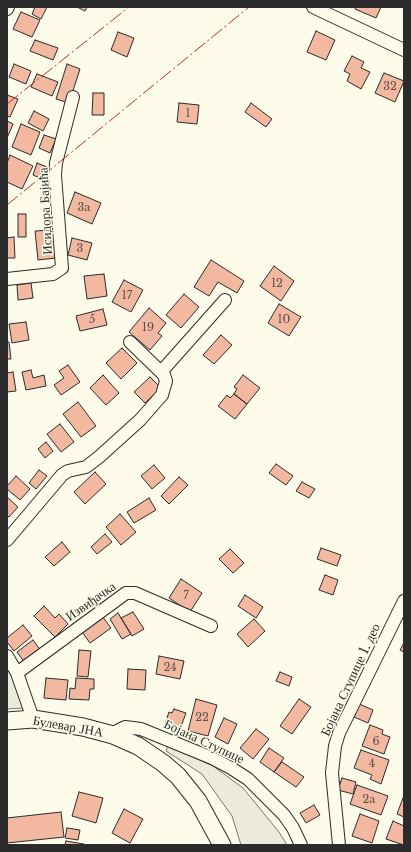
<!DOCTYPE html>
<html>
<head>
<meta charset="utf-8">
<style>
	body { margin:0 }
	#map { position:relative; width:411px; height:852px; overflow:hidden; background:#fdfbea; font-family:"Libre Baskerville",serif }
	canvas { display:block }
	.frame { position:absolute; inset:0; border:8px solid #2b2b2b; pointer-events:none }
</style>
</head>
<body>
<div id="map">
<canvas width="411" height="852"></canvas>
<div class="frame"></div>
</div>
<script>
const g = document.querySelector('canvas').getContext('2d');
g.lineJoin = 'round';
function fillPath(path, color) { g.fillStyle = color; g.fill(path, 'evenodd'); }
const poly = rows => new Path2D(rows.map(r => 'M' + r).join(''));
function strokePath(path, color, width, dash) { g.strokeStyle = color; g.lineWidth = width; g.lineCap = dash ? 'butt' : 'round'; g.setLineDash(dash || []); g.stroke(path); }
function drawText(font, color, halo, rows, align = 'center') {
  g.font = font + ' "Libre Baskerville",serif'; g.lineWidth = 3; g.setLineDash([]); g.textBaseline = 'middle'; g.strokeStyle = halo; g.fillStyle = color; for (const [text, x, y, turn = 0] of rows) {
    g.save(); g.translate(x, y); g.rotate((+turn || 0) * Math.PI / 180); g.textAlign = isNaN(turn) ? turn : align; if (halo) g.strokeText(text, 0, 0); g.fillText(text, 0, 0); g.restore();
  }
}
const green = poly([
	[7,668,13,679,23,708,7,709,7,668],
	[168,746,213,766,243,788,279,832,287,845,241,845,232,816,202,774,166,751,168,746]
]);
fillPath(green, '#ecebdb');
strokePath(green, '#74746e', 1);
const building = poly([
	[35,7,47,7,41,19,32,14,35,7],
	[77,7,87,7,85,11,77,7],
	[356,7,381,7,376,18,355,9,356,7],
	[21,12,40,20,32,37,13,29,21,12],
	[316,31,335,40,326,60,307,52,316,31],
	[118,32,134,38,127,57,111,50,118,32],
	[35,40,58,48,53,60,30,51,35,40],
	[352,56,364,62,361,68,370,72,361,89,347,81,350,74,344,71,352,56],
	[14,64,31,71,26,84,9,77,14,64],
	[67,64,80,69,69,103,56,99,67,64],
	[384,73,404,81,395,102,375,93,384,73],
	[37,74,58,82,52,96,31,87,37,74],
	[93,93,104,93,104,115,92,115,93,93],
	[7,95,18,99,10,117,7,116,7,95],
	[179,103,199,105,197,124,177,122,179,103],
	[251,103,272,119,266,127,245,112,251,103],
	[34,111,49,119,43,131,28,123,34,111],
	[7,121,13,124,7,138,7,121],
	[21,124,40,132,31,155,12,147,21,124],
	[44,135,56,139,50,153,39,148,44,135],
	[10,155,33,166,22,189,7,182,7,163,10,155],
	[37,163,47,167,42,179,33,175,37,163],
	[75,192,101,203,92,224,67,213,75,192],
	[18,214,26,214,26,237,18,237,18,214],
	[53,230,56,258,38,260,35,231,53,230],
	[14,237,15,258,7,258,7,238,14,237],
	[72,238,92,243,87,260,68,255,72,238],
	[211,260,244,281,237,293,218,282,209,296,194,287,211,260],
	[274,266,294,281,281,301,260,286,274,266],
	[104,274,107,296,87,299,84,276,104,274],
	[124,280,143,290,131,312,112,302,124,280],
	[31,283,33,298,18,300,17,285,31,283],
	[184,294,199,307,181,328,166,315,184,294],
	[279,304,301,317,289,336,268,323,279,304],
	[149,308,166,323,158,333,162,336,150,350,129,332,149,308],
	[103,309,107,325,80,331,76,316,103,309],
	[26,322,29,340,12,343,9,324,26,322],
	[221,335,232,345,214,364,203,355,221,335],
	[7,342,9,342,11,359,7,359,7,342],
	[122,348,137,363,121,379,106,363,122,348],
	[68,365,80,382,61,395,54,385,64,378,59,371,68,365],
	[31,370,33,378,44,375,46,386,26,390,22,372,31,370],
	[13,372,16,391,7,392,7,373,13,372],
	[103,375,119,393,106,405,90,388,103,375],
	[243,375,260,388,247,404,234,394,237,389,234,387,243,375],
	[150,377,161,388,145,403,134,392,150,377],
	[234,394,247,404,235,419,218,406,227,395,230,398,234,394],
	[78,402,96,426,81,437,63,414,78,402],
	[60,424,74,442,61,452,47,434,60,424],
	[46,442,53,451,45,458,38,449,46,442],
	[276,464,293,476,286,485,269,473,276,464],
	[154,465,165,478,152,489,141,476,154,465],
	[39,470,47,476,36,489,29,483,39,470],
	[95,472,106,484,85,504,74,492,95,472],
	[16,476,30,489,20,500,7,489,7,486,16,476],
	[179,477,188,485,169,504,161,496,179,477],
	[302,482,315,489,309,498,296,491,302,482],
	[7,497,18,507,9,517,7,515,7,497],
	[149,498,156,510,134,523,127,512,149,498],
	[120,514,136,532,121,545,106,527,120,514],
	[105,534,112,542,97,554,91,547,105,534],
	[62,542,70,552,54,566,45,557,62,542],
	[321,548,341,555,337,566,317,559,321,548],
	[230,549,244,563,233,573,219,559,230,549],
	[325,575,338,580,333,595,319,590,325,575],
	[181,579,202,593,190,612,169,598,181,579],
	[245,595,263,607,256,618,238,606,245,595],
	[44,606,55,618,59,614,68,624,55,637,34,616,44,606],
	[133,612,144,629,132,636,121,618,133,612],
	[118,613,131,634,122,639,110,619,118,613],
	[102,616,111,628,90,643,82,632,102,616],
	[254,619,265,631,248,647,237,634,254,619],
	[23,625,32,636,14,651,7,642,7,638,23,625],
	[33,640,41,651,25,663,17,652,33,640],
	[404,643,404,652,400,650,404,643],
	[79,650,91,651,88,677,77,676,79,650],
	[159,656,184,661,180,679,156,674,159,656],
	[128,669,146,670,145,690,127,689,128,669],
	[280,672,292,677,289,686,276,681,280,672],
	[46,678,68,680,66,700,44,698,46,678],
	[76,678,94,679,94,689,90,689,89,700,69,699,70,688,75,689,76,678],
	[196,699,217,705,208,736,188,731,196,699],
	[299,699,311,707,292,734,280,726,299,699],
	[359,704,373,710,368,723,354,717,359,704],
	[174,709,186,713,179,732,164,727,169,712,172,713,174,709],
	[224,718,237,724,228,744,215,737,224,718],
	[370,725,383,730,382,734,390,737,384,754,362,746,370,725],
	[256,729,269,739,253,759,240,748,256,729],
	[269,748,284,758,274,772,260,762,269,748],
	[361,750,389,760,381,784,370,779,372,775,354,768,361,750],
	[282,762,304,777,296,787,274,772,282,762],
	[342,778,356,782,353,794,338,790,342,778],
	[357,785,388,796,381,815,350,804,357,785],
	[79,792,103,798,96,823,72,816,79,792],
	[403,798,404,798,404,817,397,814,403,798],
	[314,805,320,815,306,823,300,813,314,805],
	[124,809,143,819,130,843,112,833,124,809],
	[61,812,64,837,7,843,7,818,61,812],
	[360,814,379,821,372,843,352,836,360,814],
	[393,821,404,826,404,845,386,839,393,821],
	[67,828,80,830,78,840,65,838,67,828],
	[66,841,84,844,84,845,65,845,66,841]
]);
fillPath(building, '#f2b8a0');
strokePath(building, '#2b2b2b', 1);
const street = poly([
	[313,7,404,50],
	[7,9,8,7],
	[7,279,53,274,62,268,55,175,56,163,73,97],
	[161,372,225,300],
	[7,540,62,475,68,471,86,467,99,457,140,420,162,395,166,381,164,375,130,342],
	[7,656,17,673,33,719],
	[17,673,126,593,135,593,211,626],
	[113,735,115,732,125,727,141,729,212,758,231,768,248,779,284,815,293,828,301,845],
	[339,845,332,773,335,746,339,733,404,601]
]);
const secondary = poly([
	[7,721,33,719,83,727,113,735,138,746,163,763,178,776,198,801,222,845]
]);
strokePath(street, '#2b2b2b', 14);
strokePath(secondary, '#2b2b2b', 19);
strokePath(street, '#fdfbea', 12);
strokePath(secondary, '#fdfbea', 17);
strokePath(poly([
	[7,104,129,7],
	[7,205,249,7]
]), '#c62828', 1, [14, 3, 2, 3]);
drawText('11px', '#5d4e48', null, [
	["32",390,87],
	["1",188,114],
	["3a",84,208],
	["3",80,249],
	["12",277,284],
	["17",127,296],
	["5",92,320],
	["10",284,320],
	["19",148,328],
	["7",186,596],
	["24",170,668],
	["22",202,718],
	["6",376,742],
	["4",372,764],
	["2a",369,800]
]);
drawText('13px', '#2b2b2b', '#fdfbea', [
	["Исидора Бајића",46,211,-93],
	["Извиђачка",91,602,-35],
	["Бојана Ступице 1. део",351,680,-65],
	["Булевар ЈНА",68,727,10],
	["Бојана Ступице",204,742,25]
]);
</script>
</body>
</html>
